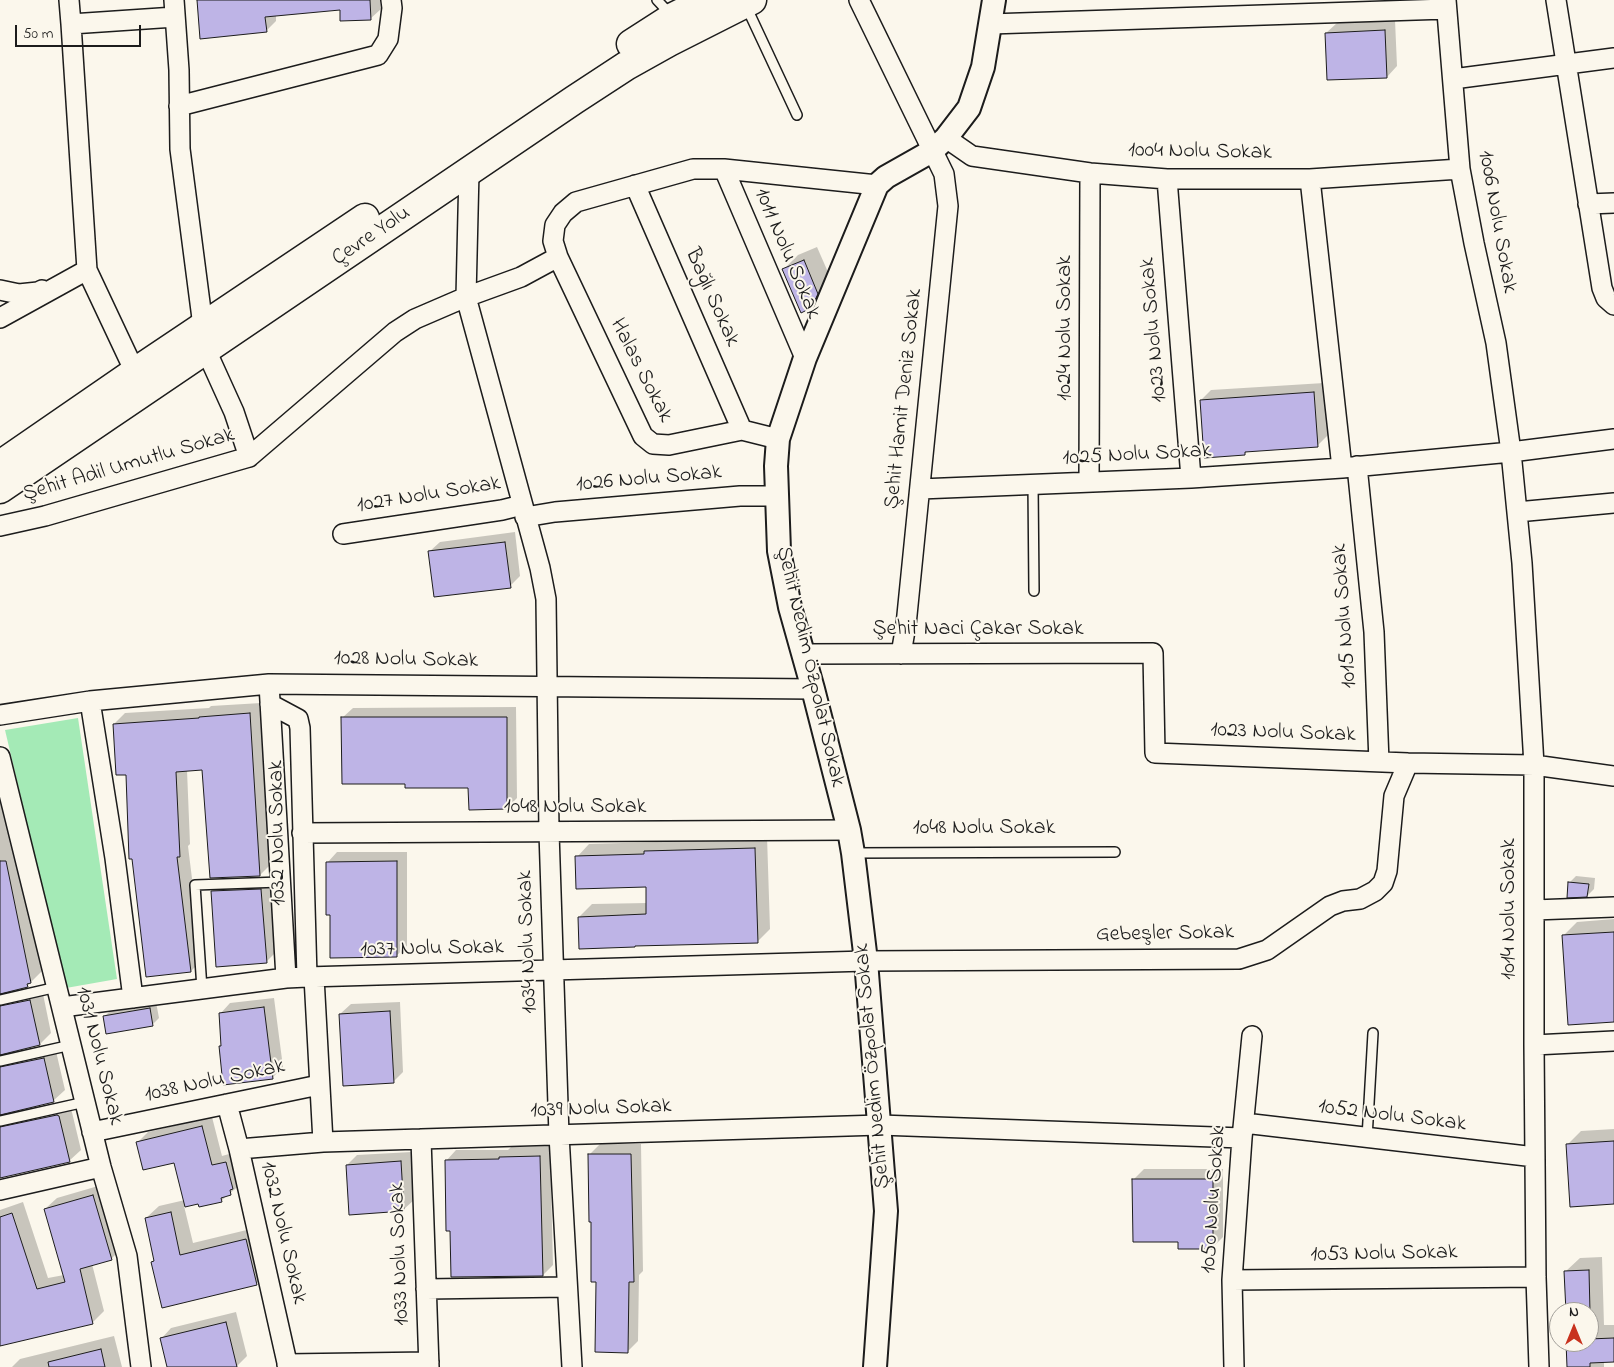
<!DOCTYPE html>
<html>
<head>
<meta charset="utf-8">
<style>
	body { margin:0 }
	#map { position:relative; width:1614px; height:1367px; overflow:hidden; background:#fbf7ec; font-family:"Indie Flower",sans-serif }
	canvas { display:block }
	.north { position:absolute; left:1549px; top:1302px; width:50px; height:50px; box-sizing:border-box; background:#fbf7ec; border:1px solid #a29f99; border-radius:50%; rotate:0deg; font-size:14px; font-weight:700; line-height:20px; text-align:center; color:#1c1c1c }
	.north::after { content:''; display:block; margin:auto; width:18px; height:22px; background:#c8321e; clip-path:polygon(50% 0,100% 100%,50% 72%,0 100%) }
	.scale { position:absolute; left:15px; top:25px; width:126px; height:22px; box-sizing:border-box; border:2px solid #1c1c1c; border-top:0; padding-left:6px; font-size:15px; line-height:18px; white-space:nowrap; color:#1c1c1c; -webkit-text-stroke:4px #fbf7ec; paint-order:stroke }
</style>
</head>
<body>
<div id="map">
<canvas width="1614" height="1367"></canvas>
<div class="north">N</div>
<div class="scale">50 m</div>
</div>
<script>
const g = document.querySelector('canvas').getContext('2d');
g.lineJoin = 'round';
function fillPath(path, color) { g.fillStyle = color; g.fill(path, 'evenodd'); }
const poly = rows => new Path2D(rows.map(r => 'M' + r).join(''));
function strokePath(path, color, width, dash) { g.strokeStyle = color; g.lineWidth = width; g.lineCap = dash ? 'butt' : 'round'; g.setLineDash(dash || []); g.stroke(path); }
function drawText(font, color, halo, rows, align = 'center') {
  g.font = font + ' "Indie Flower",sans-serif'; g.lineWidth = 4; g.setLineDash([]); g.textBaseline = 'middle'; g.strokeStyle = halo; g.fillStyle = color; for (const [text, x, y, turn = 0] of rows) {
    g.save(); g.translate(x, y); g.rotate((+turn || 0) * Math.PI / 180); g.textAlign = isNaN(turn) ? turn : align; if (halo) g.strokeText(text, 0, 0); g.fillText(text, 0, 0); g.restore();
  }
}
fillPath(poly([
	[78,718,117,979,66,988,5,730]
]), '#a4eab6');
fillPath(poly([
	[197,0,380,0,381,9,370,19,341,9,276,15,276,21,266,31],
	[1395,20,1397,66,1387,77,1326,33,1337,23],
	[817,247,831,279,825,293,811,307,784,269,798,255],
	[1324,383,1328,435,1318,445,1248,451,1244,454,1201,400,1211,390],
	[515,532,520,576,510,586,429,552,440,542],
	[261,703,271,864,260,875,203,769,187,770,190,844,188,846,202,960,191,971,147,976,127,773,114,724,125,713,209,708,211,706],
	[516,707,517,798,507,808,470,786,406,782,342,718,353,708],
	[0,760,42,971,27,986,6,991,7,993,13,995,42,989,51,1033,40,1044,6,1052,7,1054,14,1056,55,1047,65,1090,53,1101,6,1112,7,1114,14,1116,70,1104,81,1150,69,1161,0,1177],
	[767,836,770,929,757,942,636,945,635,946,579,917,592,904,647,903,647,885,577,857,589,844,655,842,658,839],
	[337,852,407,852,407,946,396,956,331,914,327,863],
	[1576,876,1595,878,1594,889,1587,896,1569,883],
	[271,879,276,952,266,962,212,891,222,881],
	[1614,919,1614,1021,1564,935,1577,922],
	[274,998,283,1067,272,1078,220,1046,222,1044,220,1014,230,1003],
	[156,1002,159,1018,152,1025,104,1017,111,1010],
	[400,1002,403,1072,393,1082,340,1014,351,1004],
	[212,1117,222,1156,236,1152,241,1184,222,1200,199,1202,184,1206,193,1243,259,1227,269,1271,257,1283,163,1306,152,1263,155,1259,146,1218,159,1206,185,1200,175,1161,138,1142,148,1132],
	[1614,1129,1614,1203,1567,1145,1581,1131],
	[600,1144,641,1144,643,1271,639,1275,638,1341,627,1352,597,1281,590,1154],
	[550,1146,553,1265,543,1275,451,1230,446,1161,456,1150,508,1150,511,1147],
	[411,1152,414,1200,403,1210,347,1165,357,1155],
	[1144,1169,1223,1169,1223,1237,1213,1247,1179,1241,1134,1179],
	[105,1184,123,1247,111,1259,92,1264,104,1311,92,1323,0,1345,0,1210,23,1202,48,1278,64,1275,45,1209,57,1198],
	[1602,1257,1604,1325,1614,1325,1614,1361,1604,1361,1604,1367,1568,1367,1568,1342,1589,1342,1589,1312,1567,1312,1566,1271,1580,1258],
	[236,1312,247,1356,237,1366,168,1367,161,1339,171,1328],
	[114,1336,122,1367,12,1367,20,1359]
]), '#0003');
const building = poly([
	[197,0,370,0,371,20,340,21,340,10,265,17,267,32,200,39,197,0],
	[1385,30,1387,78,1327,80,1325,33,1385,30],
	[804,260,818,294,811,308,801,313,782,269,804,260],
	[1314,392,1318,447,1245,452,1245,455,1204,458,1200,400,1314,392],
	[505,542,511,588,434,597,428,551,505,542],
	[250,713,260,876,210,878,202,770,176,772,180,857,177,857,191,972,146,977,132,859,129,859,126,775,116,775,113,724,199,718,199,717,250,713],
	[341,717,507,717,507,809,469,810,468,788,405,788,405,784,342,784,341,717],
	[755,848,758,943,635,946,635,947,579,949,578,917,646,914,646,887,576,889,575,856,644,854,644,851,755,848],
	[0,861,6,861,31,983,27,984,28,987,0,994,0,861],
	[397,861,397,957,330,958,330,915,326,915,326,862,397,861],
	[1568,882,1589,884,1587,897,1567,898,1568,882],
	[261,889,267,963,216,967,211,891,261,889],
	[1614,932,1614,1022,1568,1025,1562,935,1614,932],
	[30,1000,40,1045,0,1055,0,1006,30,1000],
	[264,1007,273,1079,223,1085,219,1046,221,1046,219,1013,264,1007],
	[150,1008,153,1026,106,1034,103,1016,150,1008],
	[390,1011,394,1083,343,1086,339,1014,390,1011],
	[44,1058,54,1102,0,1115,0,1067,44,1058],
	[57,1115,59,1116,70,1162,0,1178,0,1127,57,1115],
	[202,1126,212,1165,226,1162,233,1189,230,1190,231,1195,221,1198,222,1202,199,1207,198,1204,185,1207,174,1163,143,1170,136,1142,202,1126],
	[1614,1141,1614,1204,1570,1207,1566,1144,1614,1141],
	[588,1154,631,1154,634,1282,629,1282,628,1353,595,1352,596,1282,591,1282,591,1222,589,1222,588,1154],
	[540,1156,543,1276,451,1277,450,1231,446,1231,445,1160,499,1159,499,1157,540,1156],
	[401,1161,404,1211,349,1215,346,1165,401,1161],
	[1132,1179,1213,1179,1213,1249,1178,1249,1178,1242,1133,1242,1132,1179],
	[93,1195,112,1260,80,1269,93,1324,0,1346,0,1217,12,1213,37,1289,65,1282,44,1209,93,1195],
	[171,1212,180,1255,246,1239,257,1285,162,1308,151,1262,154,1261,145,1218,171,1212],
	[1589,1270,1590,1312,1566,1312,1564,1271,1589,1270],
	[226,1322,237,1367,167,1367,160,1338,226,1322],
	[1614,1338,1614,1362,1590,1363,1590,1367,1567,1367,1566,1342,1589,1342,1589,1339,1614,1338],
	[101,1349,105,1367,49,1367,48,1362,101,1349]
]);
fillPath(building, '#beb4e6');
strokePath(building, '#1c1c1c', 1);
const service = poly([
	[657,0,671,15],
	[746,6,797,115],
	[1033,484,1034,591],
	[853,853,1115,852],
	[202,989,195,885,280,882],
	[0,1000,57,987],
	[0,1061,71,1045],
	[0,1121,85,1102],
	[1367,1138,1373,1033]
]);
const minor = poly([
	[69,0,71,24],
	[174,0,179,70,180,149,203,326],
	[859,0,944,174,948,206,906,625,901,654],
	[1446,0,1460,169,1474,243,1496,343,1511,452,1522,563,1534,765,1534,1045,1536,1277,1539,1367],
	[1556,0,1602,288,1606,298,1614,305],
	[990,24,1446,9],
	[1453,79,1614,58],
	[179,106,378,55,388,39,392,8,391,0],
	[946,138,972,156,1090,173,1167,179,1310,179,1460,169],
	[724,169,805,358],
	[469,171,466,297,540,568,546,599,549,832,559,1135,572,1367],
	[1167,179,1191,478],
	[1310,179,1342,468],
	[635,185,742,430],
	[1588,204,1614,203],
	[558,257,643,436,653,444,669,445,742,430,778,439],
	[0,290,19,294,38,292,42,290],
	[0,318,87,270],
	[205,348,234,412,249,457],
	[135,372,87,270,71,24,175,17],
	[1357,466,1374,632,1379,762],
	[1089,482,1090,173],
	[920,489,1191,478,1342,468,1511,452,1614,439],
	[1517,512,1614,503],
	[525,517,555,512,740,496,776,496],
	[0,526,45,516,249,457,395,332,415,319,466,297,521,277,558,257,553,241,555,225,563,213,576,202,693,169,724,169,877,185],
	[343,534,502,510,522,505],
	[803,654,1153,653,1155,753,1408,763,1534,765,1614,776],
	[269,684,286,978],
	[90,701,115,858,133,998],
	[270,704,298,719,300,728,307,977],
	[0,715,90,701,269,684,813,689],
	[0,757,101,1167,127,1256,141,1367],
	[302,833,849,830],
	[1534,910,1614,907],
	[62,1007,286,978,307,977,866,961,1239,959,1267,950,1330,906,1343,901,1360,899,1375,891,1383,883,1387,871,1394,796,1408,763],
	[1534,1045,1614,1041],
	[227,1104,239,1149],
	[1244,1123,1535,1157],
	[92,1132,319,1085],
	[421,1139,429,1367],
	[323,1142,880,1125,1242,1138],
	[0,1190,101,1167],
	[1232,1280,1536,1277],
	[426,1289,567,1287],
	[287,1364,429,1362],
	[288,1367,239,1149,323,1142,314,977],
	[1234,1367,1232,1280,1242,1138,1252,1036]
]);
const tertiary = poly([
	[875,1367,886,1211,866,961,853,853,849,830,813,689,790,607,779,551,776,466,778,439,805,358,877,185,886,177,932,151,946,138,969,108,983,67,994,0]
]);
const primary = poly([
	[631,44,673,17,708,0],
	[0,465,135,372,365,218],
	[0,489,574,100,626,66,669,42,752,0]
]);
strokePath(service, '#1c1c1c', 12);
strokePath(minor, '#1c1c1c', 22);
strokePath(tertiary, '#1c1c1c', 26);
strokePath(primary, '#1c1c1c', 31);
strokePath(service, '#fbf7ec', 9);
strokePath(minor, '#fbf7ec', 19);
strokePath(tertiary, '#fbf7ec', 22);
strokePath(primary, '#fbf7ec', 28);
drawText('22px', '#1c1c1c', '#fbf7ec', [
	["1004 Nolu Sokak",1200,153,1],
	["1006 Nolu Sokak",1496,222,80],
	["Çevre Yolu",372,237,-34],
	["1011 Nolu Sokak",786,254,67],
	["Bağlı Sokak",711,298,66],
	["1024 Nolu Sokak",1066,328,-90],
	["1023 Nolu Sokak",1155,330,-95],
	["Halas Sokak",640,371,63],
	["Şehit Hamit Deniz Sokak",905,399,-84],
	["1025 Nolu Sokak",1137,456,-3],
	["Şehit Adil Umutlu Sokak",129,466,-16],
	["1026 Nolu Sokak",649,480,-5],
	["1027 Nolu Sokak",429,496,-9],
	["1015 Nolu Sokak",1346,616,-94],
	["Şehit Naci Çakar Sokak",978,630],
	["1028 Nolu Sokak",406,661,1],
	["Şehit Nedim Özpolat Sokak",809,667,77],
	["1023 Nolu Sokak",1283,734,2],
	["1048 Nolu Sokak",575,808],
	["1048 Nolu Sokak",984,829],
	["1032 Nolu Sokak",279,833,-91],
	["1014 Nolu Sokak",1510,909,-90],
	["Gebeşler Sokak",1165,935,-1],
	["1034 Nolu Sokak",529,942,-92],
	["1037 Nolu Sokak",432,950,-1],
	["1031 Nolu Sokak",98,1056,76],
	["Şehit Nedim Özpolat Sokak",874,1066,-95],
	["1038 Nolu Sokak",215,1082,-12],
	["1039 Nolu Sokak",601,1110,-2],
	["1052 Nolu Sokak",1392,1117,7],
	["1050 Nolu Sokak",1215,1200,-86],
	["1032 Nolu Sokak",282,1233,77],
	["1033 Nolu Sokak",401,1254,-92],
	["1053 Nolu Sokak",1384,1255,-1]
]);
</script>
</body>
</html>
